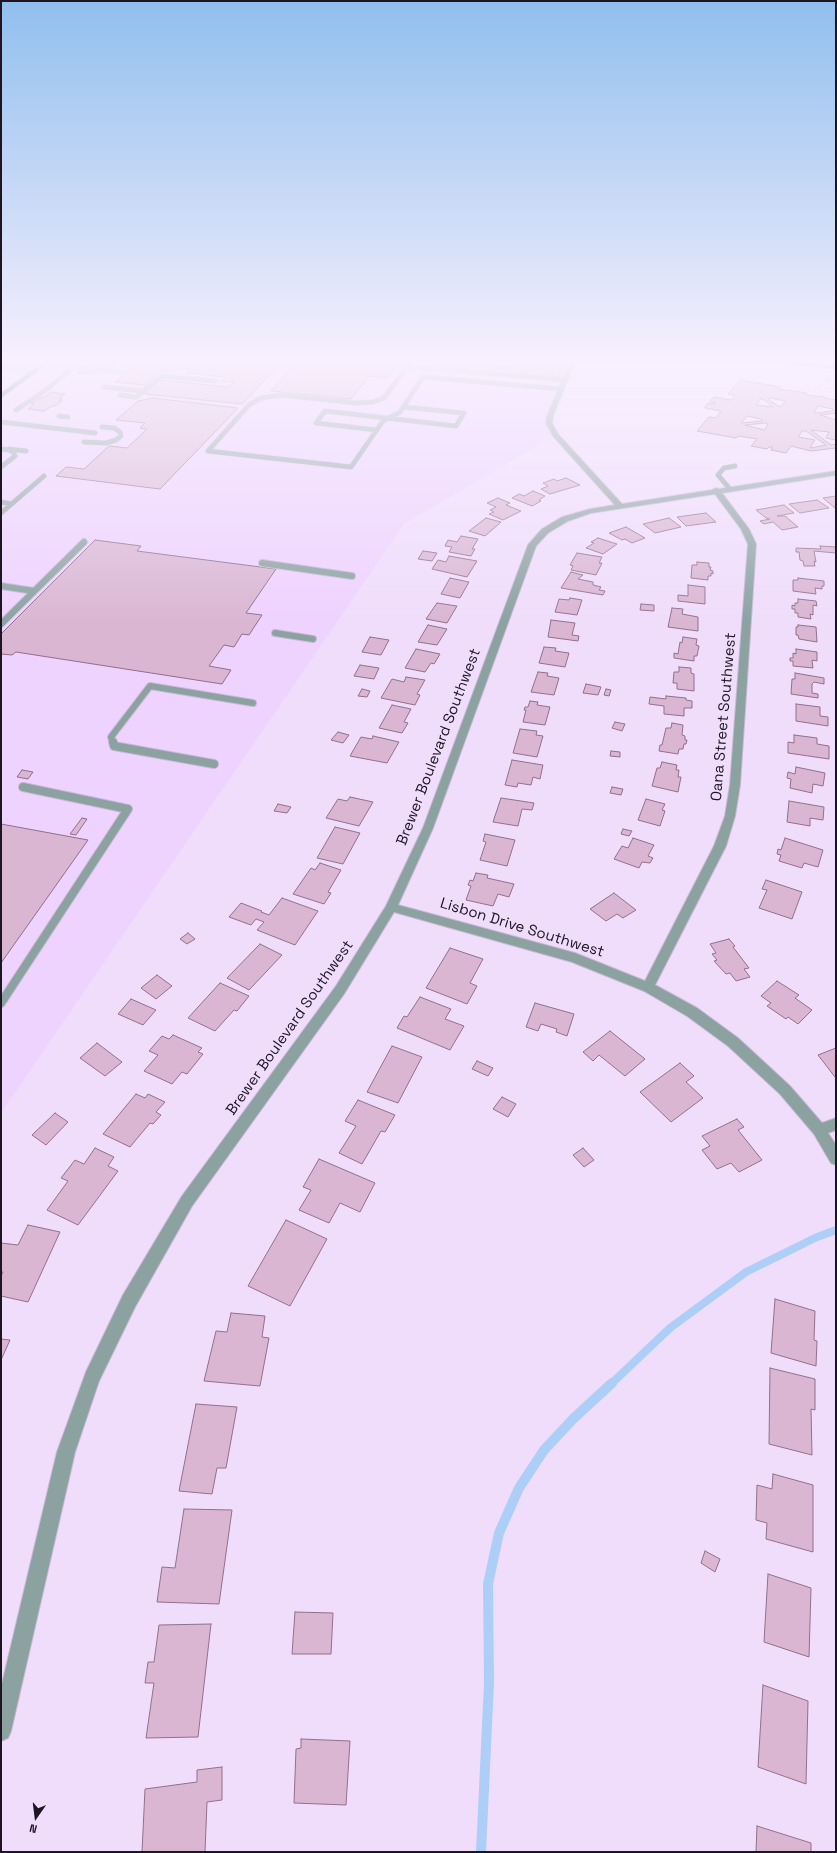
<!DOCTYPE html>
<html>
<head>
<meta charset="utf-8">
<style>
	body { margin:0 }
	#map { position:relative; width:837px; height:1853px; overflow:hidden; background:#f0ddfc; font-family:"Space Grotesk",sans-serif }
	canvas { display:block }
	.frame { position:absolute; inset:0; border:2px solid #1e1523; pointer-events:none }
	.north { position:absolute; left:16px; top:1797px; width:40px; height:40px; -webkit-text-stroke:3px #f0ddfc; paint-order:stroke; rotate:194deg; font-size:11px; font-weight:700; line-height:16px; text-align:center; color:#1e1523 }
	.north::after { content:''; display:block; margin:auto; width:14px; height:18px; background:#1e1523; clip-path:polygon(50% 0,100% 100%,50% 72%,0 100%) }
</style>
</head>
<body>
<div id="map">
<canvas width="837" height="1853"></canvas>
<div class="frame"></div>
<div class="north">N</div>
</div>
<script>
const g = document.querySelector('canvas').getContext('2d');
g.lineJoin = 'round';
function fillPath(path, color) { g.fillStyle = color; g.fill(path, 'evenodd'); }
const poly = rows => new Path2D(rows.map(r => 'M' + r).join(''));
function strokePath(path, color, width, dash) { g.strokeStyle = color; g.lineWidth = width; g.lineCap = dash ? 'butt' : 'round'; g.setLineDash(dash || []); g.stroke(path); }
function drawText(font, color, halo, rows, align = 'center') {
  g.font = font + ' "Space Grotesk",sans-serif'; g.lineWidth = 3; g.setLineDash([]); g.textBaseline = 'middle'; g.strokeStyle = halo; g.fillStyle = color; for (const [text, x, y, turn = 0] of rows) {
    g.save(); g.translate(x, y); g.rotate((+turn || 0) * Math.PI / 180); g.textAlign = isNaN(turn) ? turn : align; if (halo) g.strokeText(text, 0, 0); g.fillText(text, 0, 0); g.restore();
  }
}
fillPath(poly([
	[1,363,571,363,554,407,556,435,404,524,1,1113]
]), '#eed2ff');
strokePath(poly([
	[611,1384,670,1328,746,1272,817,1237,836,1230]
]), '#adcff7', 8);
strokePath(poly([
	[481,1852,489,1683,488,1584,499,1533,519,1488,544,1450,574,1418,612,1383]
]), '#adcff7', 10);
const building = poly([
	[138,363,281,363,242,404,145,394,160,380,229,387,234,382,221,381,225,377,187,373,191,369,178,368,175,370,161,371,145,385,115,382,138,363],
	[297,363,352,363,395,367,387,378,369,376,351,399,271,391,297,363],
	[526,363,563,363,557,378,525,375,526,373,521,372,526,363],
	[81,370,96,371,89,374,77,373,81,370],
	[740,380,780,387,778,389,807,393,806,395,825,397,824,398,836,400,836,413,820,415,836,420,836,440,826,438,829,432,811,430,831,445,836,444,836,448,811,451,791,446,786,453,771,450,773,447,769,447,767,449,751,446,757,439,739,436,736,438,697,431,709,417,716,418,721,411,705,408,708,403,715,404,716,403,710,401,714,397,731,400,735,395,728,394,740,380],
	[771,398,785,401,782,406,778,406,768,399,771,398],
	[760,399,763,399,773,407,756,405,760,399],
	[818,406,833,409,832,411,817,413,814,412,818,406],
	[747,416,761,419,763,421,741,423,747,416],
	[766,423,768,425,764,430,745,425,766,423],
	[802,431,806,431,826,445,810,448,815,440,798,437,802,431],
	[51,392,65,394,59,398,62,399,59,401,62,401,56,406,52,406,44,411,28,409,34,404,31,404,37,399,45,397,51,392],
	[153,398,238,408,160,489,56,476,66,467,84,469,109,446,127,448,147,429,140,428,145,423,116,420,138,401,153,398],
	[566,478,580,485,550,494,541,489,548,486,543,483,554,479,557,481,566,478],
	[533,491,545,496,539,500,541,501,532,506,512,498,519,494,524,496,533,491],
	[836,496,835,508,823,498,836,496],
	[498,498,510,503,506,505,521,511,503,520,489,514,494,512,490,510,496,507,487,503,498,498],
	[817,500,829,508,800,513,789,504,817,500],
	[784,505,794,513,777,516,785,516,798,527,782,530,773,522,764,524,760,521,770,519,766,518,756,510,784,505],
	[706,513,716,522,686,526,677,517,706,513],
	[486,518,501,522,485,536,469,531,486,518],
	[669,518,681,527,655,533,643,524,669,518],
	[626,527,645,538,632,543,625,539,622,540,609,533,626,527],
	[461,536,478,539,472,549,475,549,471,556,449,552,452,547,445,546,448,540,457,542,461,536],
	[598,538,617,544,603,554,586,548,594,543,591,542,598,538],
	[95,540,141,546,137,551,276,569,246,613,262,615,249,635,242,634,234,647,224,645,209,666,231,670,222,684,16,652,12,655,1,654,1,634,95,540],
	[820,546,836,547,836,553,814,551,816,562,814,561,815,566,804,566,803,561,800,560,799,552,796,552,796,548,821,549,820,546],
	[423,551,437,553,432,561,418,559,423,551],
	[577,553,602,557,599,563,602,563,596,575,571,570,573,566,570,565,577,553],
	[449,556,477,561,467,577,432,569,438,560,446,562,449,556],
	[697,562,709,563,709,567,711,567,710,570,713,571,713,574,711,573,711,576,708,576,708,580,691,578,692,565,697,565,697,562],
	[571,572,583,575,578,579,593,582,593,585,601,587,599,590,605,591,603,595,561,588,571,572],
	[450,578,469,582,460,598,441,594,450,578],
	[798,578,824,581,824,586,822,586,822,589,815,588,816,594,793,591,793,580,798,580,798,578],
	[688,585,705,587,705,604,678,601,678,595,688,596,688,585],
	[570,598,582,600,577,615,555,612,559,599,569,600,570,598],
	[798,599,816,601,817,606,813,605,813,615,810,614,811,619,798,617,798,613,795,613,795,609,792,609,792,605,795,606,795,603,798,603,798,599],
	[437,603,457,606,447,623,426,619,437,603],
	[641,604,654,605,654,611,640,610,641,604],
	[672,608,683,609,682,614,698,617,698,631,668,627,672,608],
	[551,620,575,623,572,635,579,636,578,641,548,637,551,620],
	[428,625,447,629,437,645,418,642,428,625],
	[798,625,816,627,817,642,799,639,798,635,796,635,796,627,798,627,798,625],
	[370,637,389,640,381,655,362,652,370,637],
	[683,637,697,639,696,645,699,646,697,656,694,656,694,661,674,658,674,653,678,654,680,642,682,643,683,637],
	[544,647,556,648,555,651,569,653,565,667,539,663,544,647],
	[416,649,440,654,434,664,431,663,425,672,405,668,416,649],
	[796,649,817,652,817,661,812,660,813,668,793,666,793,661,790,661,790,658,793,658,793,653,796,654,796,649],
	[360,665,379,668,374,679,354,676,360,665],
	[679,667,691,668,691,673,694,674,694,691,677,689,677,683,673,683,674,672,679,672,679,667],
	[538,672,548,673,547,676,559,678,554,695,531,692,538,672],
	[795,673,824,678,824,684,814,682,812,684,812,693,818,694,818,698,791,694,792,679,795,679,795,673],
	[406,677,425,680,417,694,420,695,415,705,381,698,392,679,404,682,406,677],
	[586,684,601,687,598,695,583,693,586,684],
	[362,689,370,691,367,697,358,696,362,689],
	[606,689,611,690,609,696,604,695,606,689],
	[666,696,686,698,686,700,692,701,692,708,684,708,684,716,664,714,664,706,649,704,650,697,666,699,666,696],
	[530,701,538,702,537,705,550,707,545,725,523,722,526,710,524,710,525,707,528,707,530,701],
	[796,704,820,707,820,716,828,717,828,726,796,721,796,704],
	[392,705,411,709,404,722,408,723,402,733,379,728,392,705],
	[615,722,625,724,622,731,612,728,615,722],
	[672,723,683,725,682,735,685,736,685,740,687,740,686,744,684,744,683,749,679,749,678,754,659,751,660,745,662,745,666,728,671,728,672,723],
	[520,729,537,731,536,735,543,736,537,757,513,753,520,729],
	[338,732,349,735,343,743,331,740,338,732],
	[794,735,817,738,817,744,829,746,829,759,788,753,788,742,794,743,794,735],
	[373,736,399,742,387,763,350,756,361,737,372,739,373,736],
	[611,751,620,752,620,757,610,756,611,751],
	[512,760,543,765,540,779,533,777,531,785,518,783,517,787,505,785,512,760],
	[662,762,677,765,676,770,679,770,678,777,681,777,678,792,652,786,657,768,660,768,662,762],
	[796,767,825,773,823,786,813,784,812,793,790,788,791,779,787,778,788,772,795,774,796,767],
	[22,770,33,772,28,779,17,777,22,770],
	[612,787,623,789,621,795,610,793,612,787],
	[350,797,373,802,359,826,326,818,338,799,347,801,350,797],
	[501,798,534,803,532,810,522,809,518,826,493,822,501,798],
	[646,799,665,804,662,810,665,811,660,826,638,820,646,799],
	[789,801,824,807,823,820,810,818,810,826,787,822,789,801],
	[278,804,291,807,287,813,274,811,278,804],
	[82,818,87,819,76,835,70,834,82,818],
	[1,824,88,840,1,963,1,824],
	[335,827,360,833,343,864,317,858,335,827],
	[623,829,632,831,629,836,621,834,623,829],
	[485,834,515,840,507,866,480,860,486,842,483,841,485,834],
	[633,838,654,845,648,856,653,858,650,863,642,862,639,868,614,859,622,846,628,848,633,838],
	[785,838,823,850,818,867,804,863,802,868,779,861,781,855,777,854,778,849,781,850,785,838],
	[320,863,341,870,328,892,331,893,324,904,293,894,311,868,315,870,320,863],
	[476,873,488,875,487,878,514,884,509,897,498,894,493,906,466,900,471,886,468,885,470,880,473,881,476,873],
	[766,880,802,892,792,919,759,908,767,890,762,889,766,880],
	[614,893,636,910,623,918,617,914,606,921,590,909,614,893],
	[282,898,318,911,295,945,257,930,264,922,256,919,251,925,229,917,241,903,262,911,261,912,269,915,282,898],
	[188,933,195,939,187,944,180,939,188,933],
	[729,939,735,946,733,947,749,968,744,969,750,977,736,981,730,973,726,974,714,961,717,960,712,954,716,953,710,944,729,939],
	[260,944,282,955,249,990,227,978,260,944],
	[450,948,483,959,470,983,477,986,467,1004,426,988,450,948],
	[157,975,172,986,156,999,141,988,157,975],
	[777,981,799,995,795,998,812,1010,798,1024,788,1017,786,1019,767,1006,771,1003,761,996,777,981],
	[220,983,249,996,237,1011,234,1010,215,1031,188,1018,220,983],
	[420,997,451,1009,445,1019,464,1026,450,1050,397,1028,404,1016,407,1017,420,997],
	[131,999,156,1010,143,1025,118,1014,131,999],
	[535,1003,574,1014,567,1036,556,1032,557,1029,541,1024,538,1031,526,1027,535,1003],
	[610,1031,645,1059,625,1076,599,1055,593,1061,583,1052,610,1031],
	[173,1035,202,1048,198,1052,203,1054,187,1074,182,1072,172,1084,144,1071,158,1055,149,1051,162,1036,169,1039,173,1035],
	[97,1043,122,1062,105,1076,80,1058,97,1043],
	[392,1046,422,1057,398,1103,367,1092,392,1046],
	[836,1048,836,1076,835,1077,818,1055,836,1048],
	[477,1061,493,1068,488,1076,472,1069,477,1061],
	[680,1063,694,1076,686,1082,703,1098,671,1122,640,1092,680,1063],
	[136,1094,145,1098,148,1094,165,1102,156,1112,161,1115,153,1124,150,1123,130,1147,103,1134,136,1094],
	[502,1097,516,1104,508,1117,493,1109,502,1097],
	[358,1100,395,1115,385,1132,381,1131,362,1164,339,1153,356,1126,345,1121,358,1100],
	[55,1113,68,1122,46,1145,32,1135,55,1113],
	[737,1119,744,1127,738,1130,762,1160,739,1172,731,1163,717,1169,702,1150,710,1146,702,1136,737,1119],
	[95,1148,114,1157,108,1166,118,1171,78,1225,47,1210,68,1181,61,1178,75,1160,84,1164,95,1148],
	[583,1148,594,1160,584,1167,573,1155,583,1148],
	[319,1159,375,1183,360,1212,340,1203,329,1223,299,1210,311,1190,303,1187,319,1159],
	[286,1220,327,1239,290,1306,248,1286,286,1220],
	[28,1225,60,1232,28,1302,1,1296,1,1276,3,1272,1,1272,1,1243,18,1245,28,1225],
	[775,1299,815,1311,814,1340,817,1341,816,1366,771,1353,775,1299],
	[231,1313,265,1316,262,1337,269,1338,260,1386,204,1381,216,1331,227,1332,231,1313],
	[1,1339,10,1340,1,1360,1,1339],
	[770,1368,815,1379,815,1410,811,1409,812,1455,769,1444,770,1368],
	[196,1404,237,1407,226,1468,217,1468,212,1494,179,1491,196,1404],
	[773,1474,813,1485,813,1552,766,1539,767,1523,756,1520,757,1485,772,1489,773,1474],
	[184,1509,232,1510,219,1604,157,1602,162,1567,175,1568,184,1509],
	[705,1551,720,1559,715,1572,701,1563,705,1551],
	[768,1574,811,1588,809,1657,764,1642,768,1574],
	[295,1612,333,1613,331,1654,292,1654,295,1612],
	[211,1624,198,1737,146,1738,154,1683,145,1683,148,1662,154,1662,159,1625,211,1624],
	[763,1685,808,1701,806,1784,758,1767,763,1685],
	[301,1739,350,1741,346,1805,294,1803,296,1749,301,1748,301,1739],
	[222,1767,222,1800,207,1802,205,1852,142,1852,145,1789,197,1782,197,1770,222,1767],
	[757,1826,811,1843,811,1852,756,1852,757,1826]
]);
fillPath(building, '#dab6d3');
strokePath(building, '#91708b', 1);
const laneFar2 = poly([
	[375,363,565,380],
	[410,363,384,398,373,402,357,403,281,395,261,398,249,405,208,451,351,467,383,421,400,412,423,377,561,389],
	[463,364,514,368,519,363],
	[75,367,123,372],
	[1,368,35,371],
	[102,368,108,368,115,363],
	[104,387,143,391],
	[120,395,136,397,162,376,215,381],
	[16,410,46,390,78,363],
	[59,416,68,417],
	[1,422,95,433],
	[377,430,316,423,325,411,456,426,464,413,403,407],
	[84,442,106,443,116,440,121,436,120,432,114,428,102,427],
	[1,449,9,450,13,452,15,456,1,467],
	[9,449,26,451],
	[729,488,718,475,724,468,735,466],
	[1,502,11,504],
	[1,513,44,476]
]);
const laneFar1 = poly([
	[262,563,352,576],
	[1,586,34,591],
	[1,624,84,542],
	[275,633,313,639],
	[113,743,111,737,150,686,253,703]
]);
const lane = poly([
	[113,742,114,746,214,764],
	[1,1003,128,809,23,787]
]);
const street = poly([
	[569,363,575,363,553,416,552,423,558,434,622,504,712,490,716,488,719,489,836,471,836,475,722,493,749,529,756,544,740,785,735,816,726,846,655,985,697,1008,738,1038,790,1086,822,1123,836,1118,836,1130,828,1133,836,1145,836,1165,831,1163,814,1134,780,1094,728,1046,687,1016,644,991,572,962,394,912,344,994,192,1206,135,1307,99,1381,75,1452,11,1731,8,1738,1,1741,1,1688,57,1452,86,1372,123,1295,182,1196,336,986,386,906,423,828,528,545,542,529,562,517,590,509,615,505,553,436,546,423,547,416,569,363],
	[715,494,741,529,748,544,730,785,725,816,714,846,645,981,575,953,398,905,433,828,536,546,548,533,568,521,591,513,715,494]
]);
const secondary = poly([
	[792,363,836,365,836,369,795,365,792,363]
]);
const primary = poly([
	[42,363,49,363,1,398,1,393,42,363]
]);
strokePath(laneFar2, '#cab9d5', 5.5);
strokePath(laneFar1, '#cab9d5', 8);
strokePath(lane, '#cab9d5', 10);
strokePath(street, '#cab9d5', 2);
strokePath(secondary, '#cab9d5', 2);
strokePath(primary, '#cab9d5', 2);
strokePath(poly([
	[815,390,830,378]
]), '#a393ac', 1.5, [1, 1]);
strokePath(laneFar2, '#8ba2a1', 4.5);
strokePath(laneFar1, '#8ba2a1', 6);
strokePath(lane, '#8ba2a1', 8);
fillPath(street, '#8ba2a1');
fillPath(secondary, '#5f817f');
fillPath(primary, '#3e6968');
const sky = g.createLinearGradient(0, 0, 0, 623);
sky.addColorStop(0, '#90bfee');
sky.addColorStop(0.58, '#f8f0fe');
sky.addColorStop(1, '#f8f0fe00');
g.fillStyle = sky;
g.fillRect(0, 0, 837, 623);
drawText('15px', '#1e1523', '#f0ddfc', [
	["Oana Street Southwest",724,717,-85],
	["Brewer Boulevard Southwest",439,747,-69],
	["Lisbon Drive Southwest",522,928,17],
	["Brewer Boulevard Southwest",290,1028,-55]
]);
</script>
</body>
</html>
